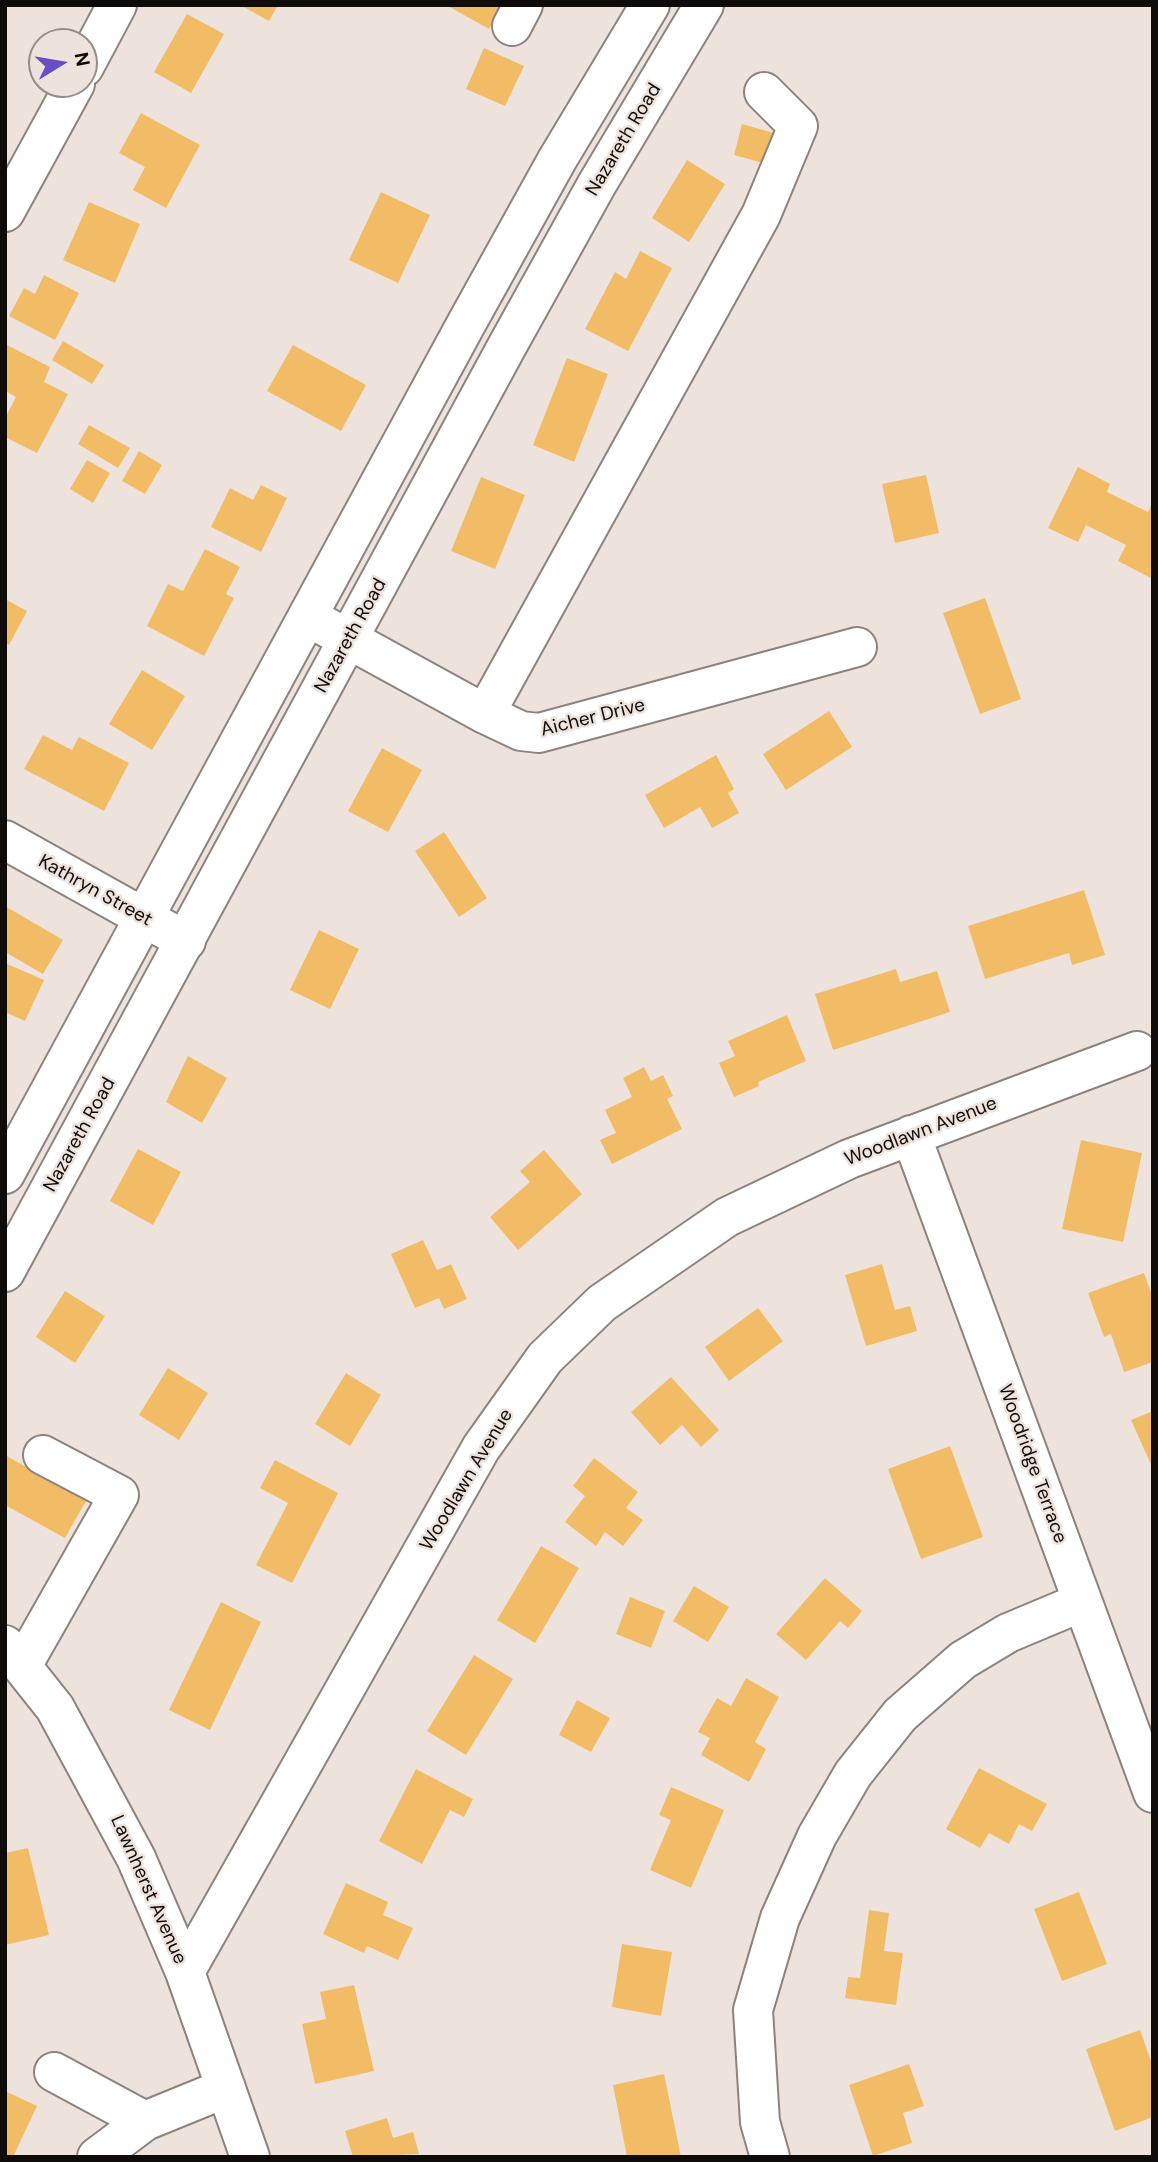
<!DOCTYPE html>
<html>
<head>
<meta charset="utf-8">
<style>
	body { margin:0 }
	#map { position:relative; width:1158px; height:2162px; overflow:hidden; background:#eee3dc; font-family:"DM Sans",sans-serif }
	canvas { display:block }
	.frame { position:absolute; inset:0; border:7px solid #0f0b09; pointer-events:none }
	.north { position:absolute; left:28px; top:28px; width:70px; height:70px; box-sizing:border-box; background:#eee3dc; border:2px solid #958d88; border-radius:50%; rotate:79deg; font-size:19px; font-weight:700; line-height:28px; text-align:center; color:#0f0b09 }
	.north::after { content:''; display:block; margin:auto; width:24px; height:32px; background:#694ec7; clip-path:polygon(50% 0,100% 100%,50% 72%,0 100%) }
</style>
</head>
<body>
<div id="map">
<canvas width="1158" height="2162"></canvas>
<div class="frame"></div>
<div class="north">N</div>
</div>
<script>
const g = document.querySelector('canvas').getContext('2d');
g.lineJoin = 'round';
function fillPath(path, color) { g.fillStyle = color; g.fill(path, 'evenodd'); }
const poly = rows => new Path2D(rows.map(r => 'M' + r).join(''));
function strokePath(path, color, width, dash) { g.strokeStyle = color; g.lineWidth = width; g.lineCap = dash ? 'butt' : 'round'; g.setLineDash(dash || []); g.stroke(path); }
function drawText(font, color, halo, rows, align = 'center') {
  g.font = font + ' "DM Sans",sans-serif'; g.lineWidth = 5; g.setLineDash([]); g.textBaseline = 'middle'; g.strokeStyle = halo; g.fillStyle = color; for (const [text, x, y, turn = 0] of rows) {
    g.save(); g.translate(x, y); g.rotate((+turn || 0) * Math.PI / 180); g.textAlign = isNaN(turn) ? turn : align; if (halo) g.strokeText(text, 0, 0); g.fillText(text, 0, 0); g.restore();
  }
}
fillPath(poly([
	[240,5,278,5,269,21],
	[446,5,502,5,489,29],
	[187,14,224,34,191,93,154,72],
	[484,48,524,66,505,106,466,89],
	[141,113,200,145,166,208,133,190,145,167,119,153],
	[742,124,774,133,767,164,734,155],
	[687,160,725,184,689,242,652,218],
	[381,192,430,215,398,283,349,260],
	[89,202,140,224,115,283,63,260],
	[640,251,672,268,628,351,585,329,615,272,626,279],
	[44,275,79,293,55,340,9,316,24,288,35,294],
	[63,341,104,365,92,384,52,360],
	[5,344,50,367,44,382,68,394,37,453,5,437,5,418,16,397,5,391],
	[293,345,366,385,341,431,267,391],
	[567,358,608,374,574,462,533,445],
	[89,425,130,448,118,468,78,444],
	[139,451,162,465,145,494,122,481],
	[87,460,110,473,93,503,70,489],
	[1078,467,1110,484,1107,492,1148,512,1153,502,1151,578,1118,561,1126,545,1086,525,1078,542,1048,528],
	[926,475,939,533,895,543,882,484],
	[481,477,525,495,495,569,451,551],
	[261,485,287,498,261,552,211,527,230,488,253,500],
	[205,549,240,567,226,594,234,598,204,656,147,626,168,584,183,591],
	[985,598,1021,699,980,714,943,613],
	[5,599,27,611,9,645,5,643],
	[142,670,185,696,152,750,109,724],
	[829,711,852,747,786,790,763,754],
	[43,735,72,750,79,737,129,763,104,811,24,769],
	[382,748,422,770,388,832,348,811],
	[716,755,734,789,728,793,739,813,712,828,700,807,664,828,645,795],
	[444,832,487,898,459,917,415,851],
	[1084,890,1105,955,1072,965,1069,953,985,979,968,926],
	[5,906,63,940,43,974,5,952],
	[319,930,359,949,330,1009,290,990],
	[5,963,44,980,25,1021,5,1012],
	[896,969,900,982,937,971,950,1012,833,1050,815,994],
	[787,1015,806,1061,758,1082,759,1086,734,1097,719,1063,735,1056,728,1041],
	[188,1056,227,1078,202,1123,166,1102],
	[644,1067,651,1081,663,1075,673,1096,667,1099,682,1129,612,1164,600,1140,616,1133,605,1110,632,1097,623,1078],
	[1081,1140,1142,1153,1123,1242,1062,1229],
	[138,1149,181,1172,153,1225,110,1201],
	[544,1150,582,1194,518,1250,490,1217,530,1182,520,1171],
	[423,1240,437,1270,451,1264,467,1299,444,1309,439,1298,415,1308,391,1254],
	[882,1264,895,1310,910,1306,917,1331,866,1346,845,1275],
	[1144,1273,1153,1298,1153,1362,1124,1372,1111,1334,1104,1337,1088,1293],
	[65,1291,105,1316,75,1363,36,1337],
	[758,1308,783,1341,729,1381,705,1347],
	[168,1368,208,1393,179,1440,139,1415],
	[346,1373,381,1395,350,1446,315,1424],
	[671,1377,719,1430,701,1447,682,1425,660,1445,631,1412],
	[1153,1411,1153,1469,1131,1420],
	[950,1446,983,1537,921,1559,888,1469],
	[5,1455,86,1501,65,1538,5,1505],
	[594,1458,638,1492,626,1508,643,1520,623,1546,605,1532,596,1546,565,1522,585,1496,573,1486],
	[275,1460,338,1493,292,1583,256,1565,288,1503,260,1488],
	[541,1546,579,1568,535,1643,497,1620],
	[825,1578,862,1611,848,1628,840,1621,806,1660,776,1634],
	[694,1586,729,1607,708,1642,673,1621],
	[630,1597,665,1611,651,1648,616,1634],
	[221,1602,261,1622,210,1730,169,1710],
	[474,1655,513,1679,466,1755,427,1731],
	[746,1678,779,1697,755,1742,766,1749,749,1782,701,1755,710,1738,698,1732,717,1698,731,1706],
	[577,1700,610,1718,591,1752,559,1735],
	[979,1768,1047,1804,1032,1831,1019,1824,1009,1844,989,1833,980,1848,946,1829],
	[416,1769,473,1799,464,1817,450,1810,422,1864,379,1841],
	[671,1787,724,1810,691,1888,650,1870,671,1820,659,1815],
	[28,1848,49,1935,5,1945,5,1853],
	[346,1883,388,1902,383,1915,413,1928,398,1960,367,1946,364,1953,323,1934],
	[1079,1892,1107,1964,1062,1981,1034,1909],
	[869,1910,889,1913,884,1951,903,1953,896,2005,845,1998,848,1977,860,1978],
	[622,1944,672,1952,661,2016,612,2007],
	[354,1985,374,2071,315,2084,302,2024,326,2019,320,1992],
	[1140,2030,1153,2067,1153,2117,1115,2131,1086,2049],
	[909,2064,924,2106,903,2113,912,2143,873,2156,849,2085],
	[664,2074,681,2157,627,2157,613,2085],
	[5,2091,37,2106,13,2157,5,2157],
	[387,2118,393,2138,413,2132,419,2154,353,2157,345,2131]
]), '#f2bc66');
const minor = poly([
	[512,26,523,5],
	[84,67,117,5],
	[5,212,75,84],
	[308,617,485,714,521,731,539,733,857,647],
	[485,714,761,215,798,126,764,92],
	[5,840,186,941],
	[911,1135,1153,1793],
	[5,1645,55,1708,136,1858,185,1972,250,2157],
	[22,1666,119,1495,43,1455],
	[185,1972,481,1448,545,1358,602,1303,727,1217,849,1159,1137,1051],
	[54,2072,145,2121],
	[97,2157,145,2121,226,2088],
	[770,2157,760,2122,753,2010,780,1918,817,1836,853,1774,900,1715,963,1660,1008,1633,1082,1602]
]);
const highway = poly([
	[5,1174,465,326,557,160,650,5],
	[5,1272,506,348,597,184,704,5]
]);
strokePath(minor, '#8d837d', 42);
strokePath(highway, '#8d837d', 42);
strokePath(minor, '#fff', 38);
strokePath(highway, '#fff', 38);
drawText('19px', '#0f0b09', '#eee3dc', [
	["Nazareth Road",624,140,-59],
	["Nazareth Road",351,636,-61],
	["Aicher Drive",593,718,-14],
	["Kathryn Street",95,891,29],
	["Woodlawn Avenue",921,1132,-21],
	["Nazareth Road",80,1135,-61],
	["Woodridge Terrace",1032,1464,70],
	["Woodlawn Avenue",467,1480,-59],
	["Lawnherst Avenue",148,1890,66]
]);
</script>
</body>
</html>
